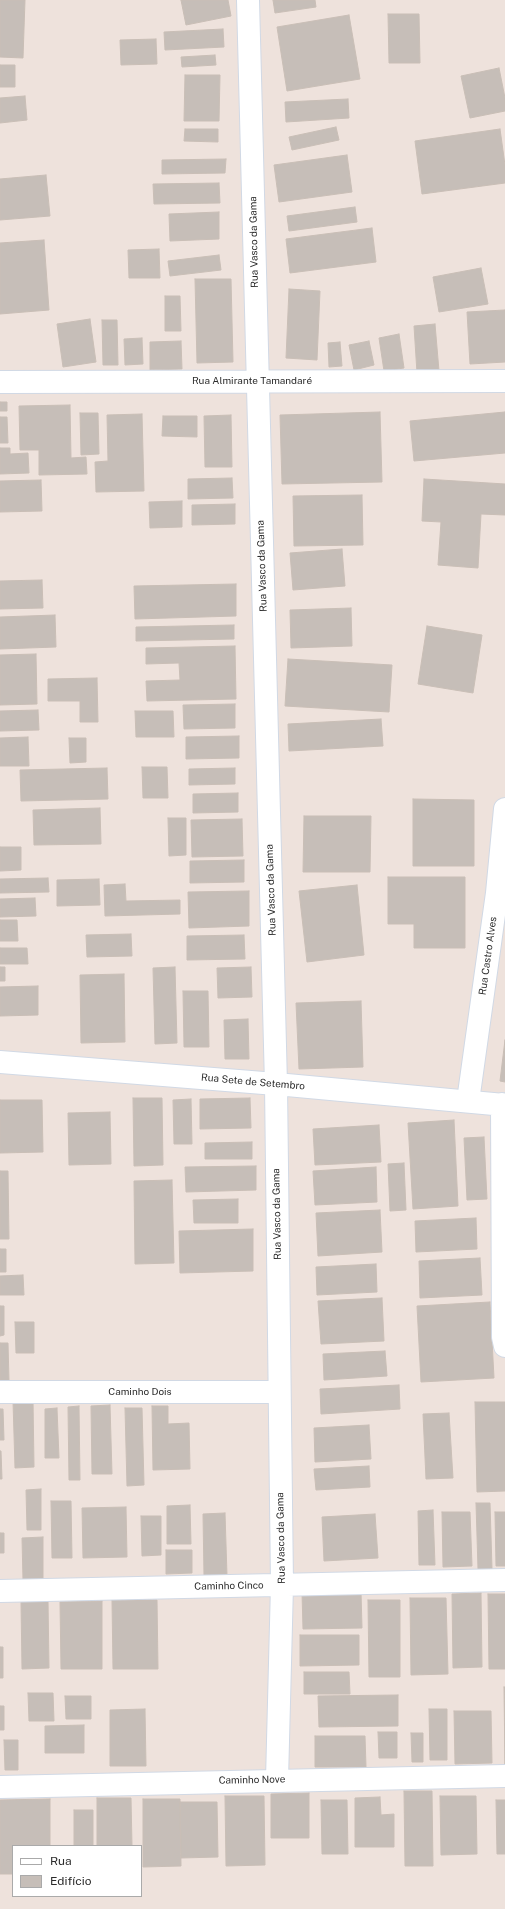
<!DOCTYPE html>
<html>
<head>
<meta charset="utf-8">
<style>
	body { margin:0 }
	#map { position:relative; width:505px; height:1909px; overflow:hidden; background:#eee2dc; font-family:"Public Sans",sans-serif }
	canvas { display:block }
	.legend { position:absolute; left:12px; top:1845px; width:130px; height:52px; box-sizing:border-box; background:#fff; border:1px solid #aaa; margin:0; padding:5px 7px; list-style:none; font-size:12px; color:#2b2b2b }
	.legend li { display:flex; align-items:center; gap:8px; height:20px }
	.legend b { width:20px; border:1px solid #aaa }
</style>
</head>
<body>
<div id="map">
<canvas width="505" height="1909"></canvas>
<ul class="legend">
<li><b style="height:5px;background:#fff"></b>Rua</li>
<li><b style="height:11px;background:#c6beb8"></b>Edifício</li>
</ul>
</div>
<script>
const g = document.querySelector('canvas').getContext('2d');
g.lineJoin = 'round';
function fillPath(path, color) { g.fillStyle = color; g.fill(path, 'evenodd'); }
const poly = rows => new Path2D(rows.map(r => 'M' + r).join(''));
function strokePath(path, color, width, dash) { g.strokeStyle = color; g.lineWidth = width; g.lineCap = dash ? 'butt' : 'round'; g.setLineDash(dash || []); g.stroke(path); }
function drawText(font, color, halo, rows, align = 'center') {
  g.font = font + ' "Public Sans",sans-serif'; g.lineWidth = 4; g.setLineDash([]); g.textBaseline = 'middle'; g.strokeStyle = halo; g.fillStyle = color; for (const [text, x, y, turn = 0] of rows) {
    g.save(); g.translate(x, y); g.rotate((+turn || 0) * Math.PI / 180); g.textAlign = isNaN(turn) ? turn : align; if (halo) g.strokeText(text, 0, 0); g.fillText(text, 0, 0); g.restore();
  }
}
const building = poly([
	[0,0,25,0,23,58,0,57,0,0],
	[181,0,228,0,231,16,186,25,181,0],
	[273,0,315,0,316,7,275,13,273,0],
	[388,14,419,14,420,63,389,63,388,14],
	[349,15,360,79,287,91,277,27,349,15],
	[223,29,224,47,165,50,164,32,223,29],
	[156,39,157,64,121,65,120,40,156,39],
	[215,55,216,65,182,67,181,57,215,55],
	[0,65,15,65,15,87,0,87,0,65],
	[499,68,505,98,505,111,470,118,461,76,499,68],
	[185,75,220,75,219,121,184,121,185,75],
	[25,96,27,120,0,123,0,98,25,96],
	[348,99,349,118,286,122,285,102,348,99],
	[336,127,339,140,292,150,289,137,336,127],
	[185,129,218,129,218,142,184,141,185,129],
	[500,129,505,165,505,183,422,194,415,141,500,129],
	[347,155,352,192,279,202,274,165,347,155],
	[226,159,225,173,162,174,162,160,226,159],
	[46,175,50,216,0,220,0,179,46,175],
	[219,183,220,203,154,204,153,184,219,183],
	[355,207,357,222,289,231,287,216,355,207],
	[219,212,219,239,170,241,169,214,219,212],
	[372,228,376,262,290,273,286,239,372,228],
	[44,240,49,310,0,314,0,243,44,240],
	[159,249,160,278,129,278,128,250,159,249],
	[219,255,221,270,170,276,168,261,219,255],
	[481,268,488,304,439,312,433,277,481,268],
	[195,279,231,279,233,362,197,363,195,279],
	[289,289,320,291,317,360,286,358,289,289],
	[165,296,180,296,181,331,165,331,165,296],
	[505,310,505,362,470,364,467,312,505,310],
	[90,319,96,362,63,367,57,324,90,319],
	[102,320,117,320,118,365,103,365,102,320],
	[435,324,439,371,417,373,414,326,435,324],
	[399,334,404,368,384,371,379,338,399,334],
	[142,338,143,364,125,365,124,339,142,338],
	[181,341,182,369,150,370,150,342,181,341],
	[369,341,374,365,354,370,349,345,369,341],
	[340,342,342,366,329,367,328,343,340,342],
	[0,402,7,402,7,411,0,411,0,402],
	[70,405,71,458,86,457,87,474,39,475,39,450,20,450,19,406,70,405],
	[380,412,382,482,282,484,280,415,380,412],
	[505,412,505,453,414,461,410,421,505,412],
	[80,413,98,413,99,454,81,455,80,413],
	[142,414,144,491,96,492,95,462,108,461,107,415,142,414],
	[231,415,232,467,205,467,204,416,231,415],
	[163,416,197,416,197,437,162,436,163,416],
	[0,417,7,417,8,443,0,443,0,417],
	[0,448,10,448,10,454,28,453,29,473,0,474,0,448],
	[232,478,233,498,188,499,188,479,232,478],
	[424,479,505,484,505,515,481,514,478,568,438,565,441,522,422,521,424,479],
	[41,480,42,511,0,512,0,481,41,480],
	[362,495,363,545,294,546,293,496,362,495],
	[182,501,182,527,150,528,149,502,182,501],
	[235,504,235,524,192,525,192,505,235,504],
	[342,549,345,586,293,590,290,553,342,549],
	[42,580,43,608,0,609,0,581,42,580],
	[236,584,236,616,135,619,134,586,236,584],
	[351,608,352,646,291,648,290,610,351,608],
	[55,615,56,647,0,649,0,617,55,615],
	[234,625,234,639,136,641,136,627,234,625],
	[427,626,482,635,473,693,418,684,427,626],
	[235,646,236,699,147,701,146,681,180,680,179,663,146,664,146,648,235,646],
	[36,654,37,704,0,705,0,655,36,654],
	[288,659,392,665,389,712,285,706,288,659],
	[97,678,98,722,80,722,80,701,48,701,48,679,97,678],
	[235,704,235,728,184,729,183,705,235,704],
	[38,710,39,730,0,731,0,711,38,710],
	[135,711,173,711,174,737,136,737,135,711],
	[381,719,383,746,289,751,288,724,381,719],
	[239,736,239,758,186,759,186,737,239,736],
	[28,737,29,766,0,766,0,738,28,737],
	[69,738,86,738,86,762,70,763,69,738],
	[142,767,167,767,168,798,143,798,142,767],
	[107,768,108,799,21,801,20,770,107,768],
	[235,768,235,784,189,785,189,769,235,768],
	[238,793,238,812,193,813,193,794,238,793],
	[413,799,474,800,474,866,413,866,413,799],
	[100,808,101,844,34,845,33,810,100,808],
	[304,816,371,816,370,872,303,872,304,816],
	[168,818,186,818,186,855,169,856,168,818],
	[242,819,243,856,192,857,191,820,242,819],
	[0,847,21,847,21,870,0,871,0,847],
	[244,860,244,882,190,883,190,861,244,860],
	[388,877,465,877,465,948,414,948,414,924,388,924,388,877],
	[48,878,49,892,0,893,0,879,48,878],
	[99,879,100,905,57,906,57,880,99,879],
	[125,884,126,901,180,900,180,914,105,916,104,885,125,884],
	[357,885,364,955,307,962,299,891,357,885],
	[249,891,249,926,189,928,188,892,249,891],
	[35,898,36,916,0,917,0,899,35,898],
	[0,920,17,920,18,941,0,941,0,920],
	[131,934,132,956,87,957,86,935,131,934],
	[244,935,245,959,187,960,187,936,244,935],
	[0,948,27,948,28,964,0,964,0,948],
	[0,967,5,967,5,981,0,981,0,967],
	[175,967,177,1043,155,1044,153,968,175,967],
	[251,967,252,997,218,998,217,968,251,967],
	[124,974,125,1042,81,1043,80,975,124,974],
	[38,986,38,1015,0,1016,0,987,38,986],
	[183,991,208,991,209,1047,184,1047,183,991],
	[361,1001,363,1067,299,1069,296,1003,361,1001],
	[248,1019,249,1059,225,1059,224,1020,248,1019],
	[505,1040,505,1082,500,1081,505,1040],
	[133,1098,162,1098,163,1165,134,1166,133,1098],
	[250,1098,251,1128,200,1129,200,1099,250,1098],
	[191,1099,192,1144,174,1144,173,1100,191,1099],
	[0,1100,42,1100,43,1152,0,1153,0,1100],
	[110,1112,111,1164,69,1165,68,1113,110,1112],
	[454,1120,458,1206,413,1209,408,1123,454,1120],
	[379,1125,381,1162,315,1165,313,1129,379,1125],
	[484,1137,487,1199,467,1200,464,1138,484,1137],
	[252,1142,252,1159,205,1159,205,1143,252,1142],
	[404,1163,406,1210,390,1211,388,1164,404,1163],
	[256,1166,256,1190,186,1192,185,1167,256,1166],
	[376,1167,377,1202,315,1205,313,1171,376,1167],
	[0,1171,8,1171,9,1239,0,1239,0,1171],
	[172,1180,174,1263,135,1264,134,1181,172,1180],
	[238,1199,238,1223,194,1223,193,1200,238,1199],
	[380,1210,382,1252,318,1256,316,1213,380,1210],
	[476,1218,477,1249,416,1252,415,1221,476,1218],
	[253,1229,253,1271,180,1273,179,1231,253,1229],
	[0,1249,6,1249,6,1272,0,1272,0,1249],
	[480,1258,482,1295,420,1298,419,1261,480,1258],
	[376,1264,377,1292,317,1295,316,1267,376,1264],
	[23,1275,24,1295,0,1295,0,1276,23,1275],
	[382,1298,384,1341,321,1344,318,1301,382,1298],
	[490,1302,494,1378,421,1382,417,1306,490,1302],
	[0,1306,4,1306,4,1335,0,1336,0,1306],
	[15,1322,34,1322,34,1353,16,1353,15,1322],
	[0,1343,8,1343,9,1381,0,1381,0,1343],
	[385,1351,387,1376,324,1380,323,1354,385,1351],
	[399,1385,400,1409,321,1414,320,1389,399,1385],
	[13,1401,33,1401,34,1467,15,1468,13,1401],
	[475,1402,505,1402,505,1491,477,1492,475,1402],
	[110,1405,112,1474,92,1474,91,1406,110,1405],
	[79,1406,80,1480,69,1480,68,1407,79,1406],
	[152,1406,168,1406,168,1424,189,1423,190,1469,153,1470,152,1406],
	[57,1408,59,1458,45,1458,45,1409,57,1408],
	[125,1408,142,1408,144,1485,127,1486,125,1408],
	[0,1409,3,1409,4,1440,0,1440,0,1409],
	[449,1413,453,1478,426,1479,423,1414,449,1413],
	[369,1425,371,1459,315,1462,314,1428,369,1425],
	[0,1451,1,1451,2,1479,0,1479,0,1451],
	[369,1466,370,1487,316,1490,314,1469,369,1466],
	[41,1489,41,1530,27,1530,26,1490,41,1489],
	[51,1501,71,1501,72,1558,52,1558,51,1501],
	[476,1503,490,1503,492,1569,478,1569,476,1503],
	[190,1505,191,1544,167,1544,167,1506,190,1505],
	[126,1507,127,1557,83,1558,82,1508,126,1507],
	[433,1510,435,1565,419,1565,418,1511,433,1510],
	[442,1512,470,1512,472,1566,443,1567,442,1512],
	[495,1512,505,1512,505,1566,496,1566,495,1512],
	[225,1513,227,1576,204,1576,203,1514,225,1513],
	[375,1514,378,1558,324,1561,322,1517,375,1514],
	[141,1516,161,1516,161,1555,142,1556,141,1516],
	[0,1533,4,1533,4,1553,0,1553,0,1533],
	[43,1537,43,1579,23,1580,22,1538,43,1537],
	[166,1550,192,1550,192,1573,166,1574,166,1550],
	[302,1592,361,1592,362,1628,303,1629,302,1592],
	[481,1593,482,1667,453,1668,452,1594,481,1593],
	[488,1594,505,1594,505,1669,489,1669,488,1594],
	[410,1598,446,1598,448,1674,411,1675,410,1598],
	[112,1600,157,1600,158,1669,113,1669,112,1600],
	[368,1600,400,1600,400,1677,369,1677,368,1600],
	[21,1601,48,1601,49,1668,22,1669,21,1601],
	[102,1601,102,1669,61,1669,60,1602,102,1601],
	[300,1635,359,1635,359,1665,300,1666,300,1635],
	[0,1647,3,1647,3,1678,0,1678,0,1647],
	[304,1672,349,1672,350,1694,304,1694,304,1672],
	[504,1687,505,1687,505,1766,504,1687],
	[28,1693,53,1693,54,1721,29,1721,28,1693],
	[398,1695,398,1726,319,1727,318,1696,398,1695],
	[65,1696,91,1696,91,1719,66,1719,65,1696],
	[0,1706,4,1706,4,1730,0,1730,0,1706],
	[145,1709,146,1766,110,1766,110,1710,145,1709],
	[429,1709,447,1709,447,1760,430,1760,429,1709],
	[454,1711,491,1711,492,1763,455,1764,454,1711],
	[84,1725,84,1753,45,1753,45,1726,84,1725],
	[378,1732,397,1732,397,1758,379,1758,378,1732],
	[411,1733,423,1733,423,1762,412,1762,411,1733],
	[315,1736,365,1736,366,1767,315,1767,315,1736],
	[4,1740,18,1740,18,1770,5,1770,4,1740],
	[404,1791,432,1791,433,1866,405,1866,404,1791],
	[309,1793,309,1838,271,1838,271,1794,309,1793],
	[225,1796,264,1796,265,1865,226,1866,225,1796],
	[440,1796,476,1796,477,1854,441,1855,440,1796],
	[380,1797,381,1815,394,1814,394,1847,355,1847,355,1798,380,1797],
	[97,1798,131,1798,132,1846,97,1846,97,1798],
	[50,1799,50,1846,13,1846,13,1874,0,1874,0,1800,50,1799],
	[143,1799,180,1799,181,1866,143,1867,143,1799],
	[321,1800,347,1800,348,1854,322,1854,321,1800],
	[496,1800,505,1800,505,1854,497,1854,496,1800],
	[180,1802,217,1802,218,1857,181,1858,180,1802],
	[74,1810,93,1810,93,1846,74,1846,74,1810]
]);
fillPath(building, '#c6beb8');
strokePath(building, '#c9beb6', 1);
const minor = poly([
	[248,0,276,1084,282,1585,277,1780],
	[0,382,505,381],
	[0,1062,276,1084,505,1105],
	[468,1101,497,893,505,809],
	[502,1104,503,1337,505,1346],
	[0,1392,279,1392],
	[0,1591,505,1580],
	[0,1787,505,1776]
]);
strokePath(minor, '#d1d9e5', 24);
strokePath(minor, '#fff', 22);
drawText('10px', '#2b2b2b', '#fff', [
	["Rua Vasco da Gama",254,242,-91],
	["Rua Almirante Tamandaré",252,381],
	["Rua Vasco da Gama",262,566,-92],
	["Rua Vasco da Gama",271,890,-92],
	["Rua Castro Alves",488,956,-82],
	["Rua Sete de Setembro",253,1082,5],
	["Rua Vasco da Gama",277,1214,-91],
	["Caminho Dois",140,1392],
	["Rua Vasco da Gama",281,1538,-91],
	["Caminho Cinco",229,1586,-1],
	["Caminho Nove",252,1780,-1]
]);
</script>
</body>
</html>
